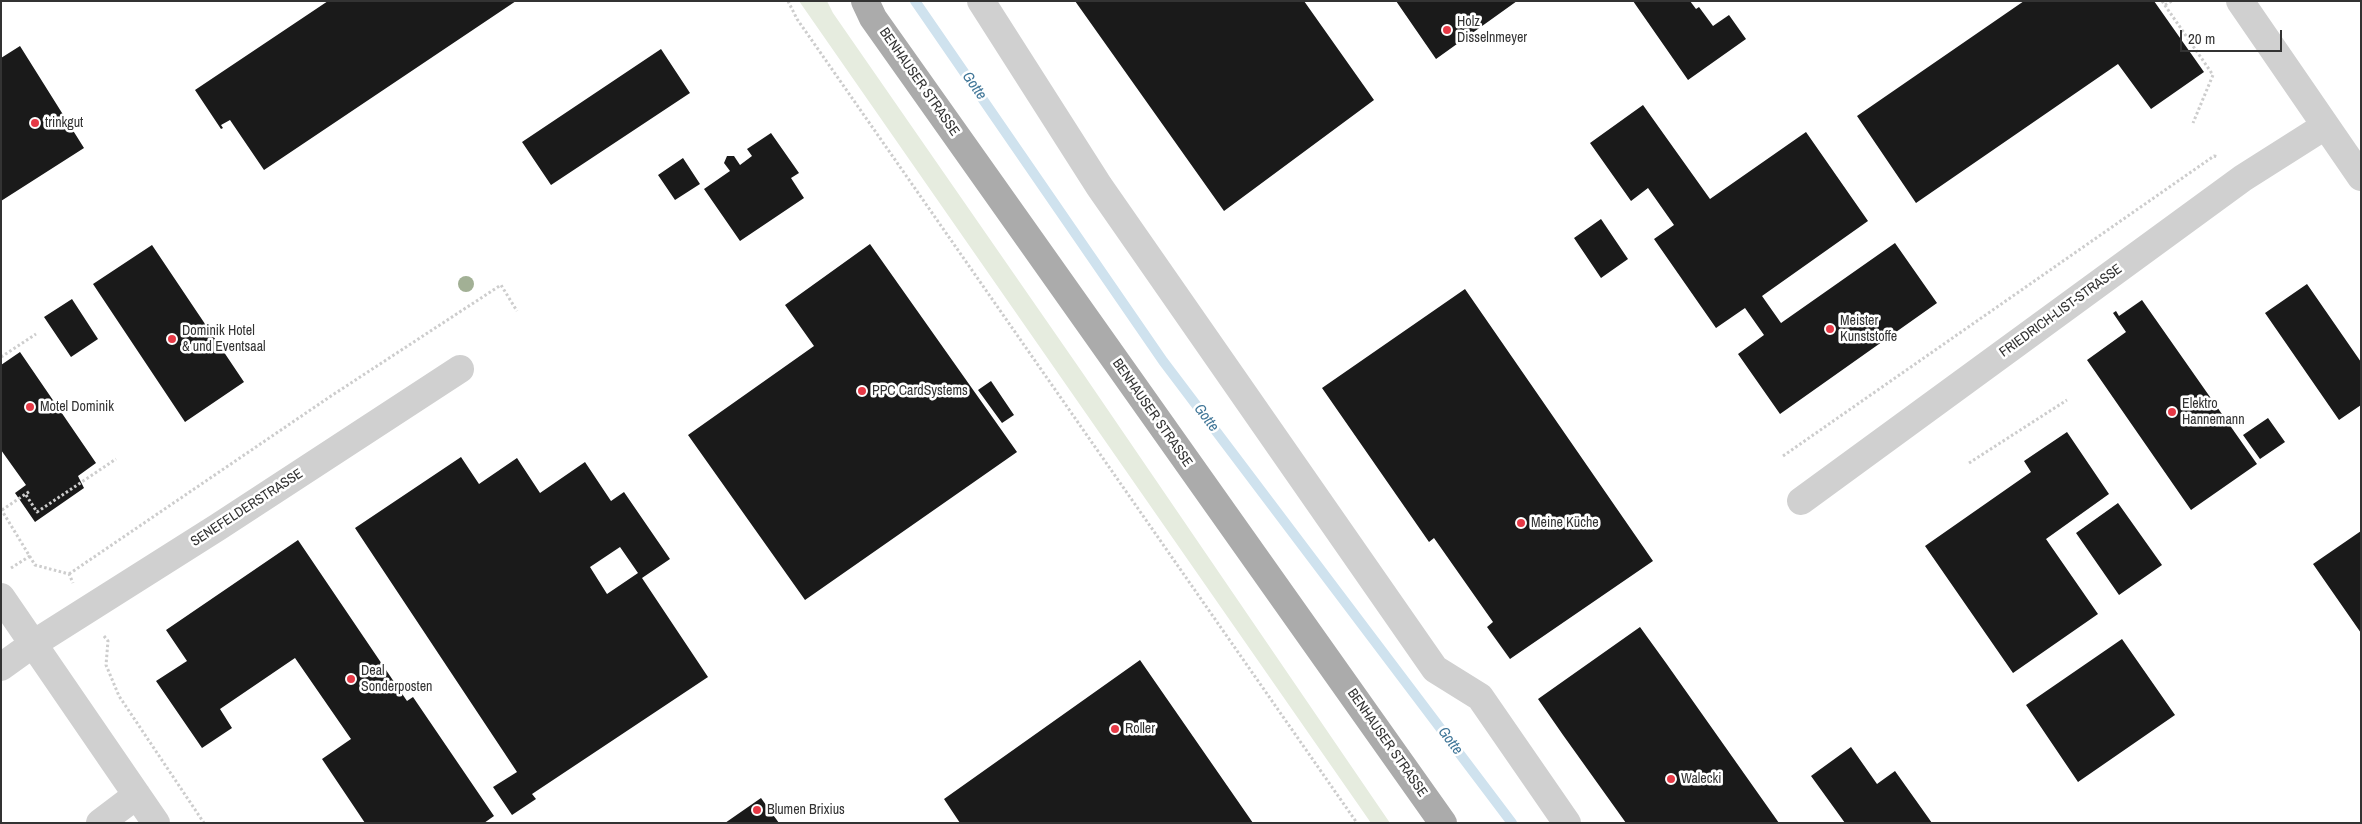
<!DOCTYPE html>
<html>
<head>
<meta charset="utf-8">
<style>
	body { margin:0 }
	#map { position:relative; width:2362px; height:824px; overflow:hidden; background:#fff; font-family:"Archivo Narrow",sans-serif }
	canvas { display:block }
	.frame { position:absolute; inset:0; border:2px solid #333; pointer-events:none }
	.scale { position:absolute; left:2180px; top:30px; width:102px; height:22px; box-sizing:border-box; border:2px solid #333; border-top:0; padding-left:6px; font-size:15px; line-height:18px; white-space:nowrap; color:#333; -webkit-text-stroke:4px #fff; paint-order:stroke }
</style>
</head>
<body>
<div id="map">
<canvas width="2362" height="824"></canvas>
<div class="frame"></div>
<div class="scale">20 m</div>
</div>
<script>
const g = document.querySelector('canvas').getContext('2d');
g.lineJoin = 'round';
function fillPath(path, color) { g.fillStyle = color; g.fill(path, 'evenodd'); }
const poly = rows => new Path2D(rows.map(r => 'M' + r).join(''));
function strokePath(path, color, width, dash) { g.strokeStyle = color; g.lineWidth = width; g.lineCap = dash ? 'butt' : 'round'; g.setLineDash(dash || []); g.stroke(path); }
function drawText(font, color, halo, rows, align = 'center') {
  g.font = font + ' "Archivo Narrow",sans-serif'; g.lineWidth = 5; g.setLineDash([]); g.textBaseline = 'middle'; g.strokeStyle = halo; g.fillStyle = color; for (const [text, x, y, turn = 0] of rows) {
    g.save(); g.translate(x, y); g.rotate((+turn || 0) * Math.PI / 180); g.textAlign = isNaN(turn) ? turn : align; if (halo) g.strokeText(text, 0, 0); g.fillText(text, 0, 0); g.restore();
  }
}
fillPath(poly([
	[799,1,827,1,833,13,1082,372,1390,823,1371,823]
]), '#e6ecdf');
strokePath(poly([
	[915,1,1163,361,1512,823]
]), '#cfe2ee', 10);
fillPath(poly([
	[328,1,516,1,264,170,230,120,221,125,223,128,221,129,195,90],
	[1075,1,1304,1,1374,100,1224,211],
	[1396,1,1517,1,1436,59],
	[1633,1,1690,1,1696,9,1699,7,1713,26,1729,15,1746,39,1688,80],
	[2024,1,2154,1,2204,72,2151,109,2118,64,1916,203,1857,116],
	[20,46,84,148,1,201,1,58],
	[661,49,690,93,551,185,522,142],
	[1643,105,1710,199,1806,132,1868,221,1762,296,1781,323,1895,243,1937,303,1780,414,1738,354,1764,335,1745,308,1716,328,1654,239,1674,225,1648,188,1631,201,1590,143],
	[771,133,799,173,791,178,804,198,740,241,704,189,730,171,724,163,727,156,734,156,740,165,752,156,747,149],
	[683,158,700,184,675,200,658,175],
	[1601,219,1628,259,1601,278,1574,238],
	[870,244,1017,452,805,600,688,435,814,346,785,305],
	[152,245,244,382,185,422,93,284],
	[2307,284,2361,362,2361,405,2339,420,2265,313],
	[1465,289,1653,561,1510,659,1487,627,1493,622,1434,538,1429,542,1322,388],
	[72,299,98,339,71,357,44,317],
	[2142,300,2257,464,2191,510,2087,360,2126,332,2113,313,2116,311,2119,316],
	[20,352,96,463,78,476,84,488,35,522,15,493,26,485,1,450,1,365],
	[991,381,1014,415,1002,423,978,390],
	[2268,418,2285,442,2260,459,2243,435],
	[2067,432,2109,494,2046,539,2098,614,2013,673,1925,546,2031,472,2024,461],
	[461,457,479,484,517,458,540,493,585,462,611,501,624,492,670,559,642,578,708,677,532,794,536,799,512,815,493,787,517,772,355,528],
	[620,547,638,573,607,594,590,567],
	[2118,503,2162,565,2119,595,2076,533],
	[2361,531,2361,633,2313,564],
	[298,540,407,701,413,697,494,816,484,823,365,823,322,759,351,739,295,658,220,709,232,728,202,748,156,681,187,661,166,630],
	[1640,627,1666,663,1779,823,1626,823,1563,735,1538,699],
	[2122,639,2175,715,2078,782,2026,705],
	[1140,660,1253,823,960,823,944,799],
	[1851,747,1877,784,1895,771,1932,823,1845,823,1811,776],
	[761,798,779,823,725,823]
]), '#1a1a1a');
strokePath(poly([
	[788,1,797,19,1357,823],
	[2162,1,2213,75,2193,123],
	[2165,5,2172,1],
	[1,357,36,334],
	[1783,456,2214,156,2218,157],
	[1969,463,2067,400],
	[26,495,37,512,116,459],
	[1,509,35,565,69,574,73,583],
	[2,510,30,491],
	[11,568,30,556],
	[69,574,331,396,501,285,517,311],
	[104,636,108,641,106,665,119,696,204,823]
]), '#cdcdcd', 3, [2.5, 2.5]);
strokePath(poly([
	[981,1,1099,186,1435,669,1480,697,1567,823],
	[2240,1,2361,177],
	[1801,501,2243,178,2325,126],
	[1,597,156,823],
	[1,667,33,644,218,527,460,369],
	[100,823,137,795]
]), '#d0d0d0', 28);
strokePath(poly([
	[865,1,873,18,1443,823]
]), '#ababab', 28);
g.fillStyle = '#a2b095';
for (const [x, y] of [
	[466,284]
]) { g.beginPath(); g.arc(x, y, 8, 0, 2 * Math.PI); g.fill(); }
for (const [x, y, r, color] of [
	[1447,30,5,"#e63946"],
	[35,123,5,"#e63946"],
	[1830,329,5,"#e63946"],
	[172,339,5,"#e63946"],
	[862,391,5,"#e63946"],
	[30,407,5,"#e63946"],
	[2172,412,5,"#e63946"],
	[1521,523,5,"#e63946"],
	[351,679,5,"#e63946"],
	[1115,729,5,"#e63946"],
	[1671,779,5,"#e63946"],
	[757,810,5,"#e63946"]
]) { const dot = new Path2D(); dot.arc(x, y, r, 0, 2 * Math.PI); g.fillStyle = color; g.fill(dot); strokePath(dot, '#fff', 2); }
drawText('14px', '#333', '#fff', [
	["Holz",1457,22],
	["Disselnmeyer",1457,38],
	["trinkgut",45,123],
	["Meister",1840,321],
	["Kunststoffe",1840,337],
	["Dominik Hotel",182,331],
	["& und Eventsaal",182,347],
	["PPC CardSystems",872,391],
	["Elektro",2182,404],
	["Hannemann",2182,420],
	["Motel Dominik",40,407],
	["Meine Küche",1531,523],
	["Deal",361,671],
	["Sonderposten",361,687],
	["Roller",1125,729],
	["Walecki",1681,779],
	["Blumen Brixius",767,810]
], 'left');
drawText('14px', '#333', '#fff', [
	["BENHAUSER STRASSE",919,82,55],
	["FRIEDRICH-LIST-STRASSE",2061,311,-36],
	["BENHAUSER STRASSE",1152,413,55],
	["SENEFELDERSTRASSE",247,508,-33],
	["BENHAUSER STRASSE",1387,743,55]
]);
drawText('italic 15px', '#3f7597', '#fff', [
	["Gotte",974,86,55],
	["Gotte",1206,418,53],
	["Gotte",1450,741,53]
]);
</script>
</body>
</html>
